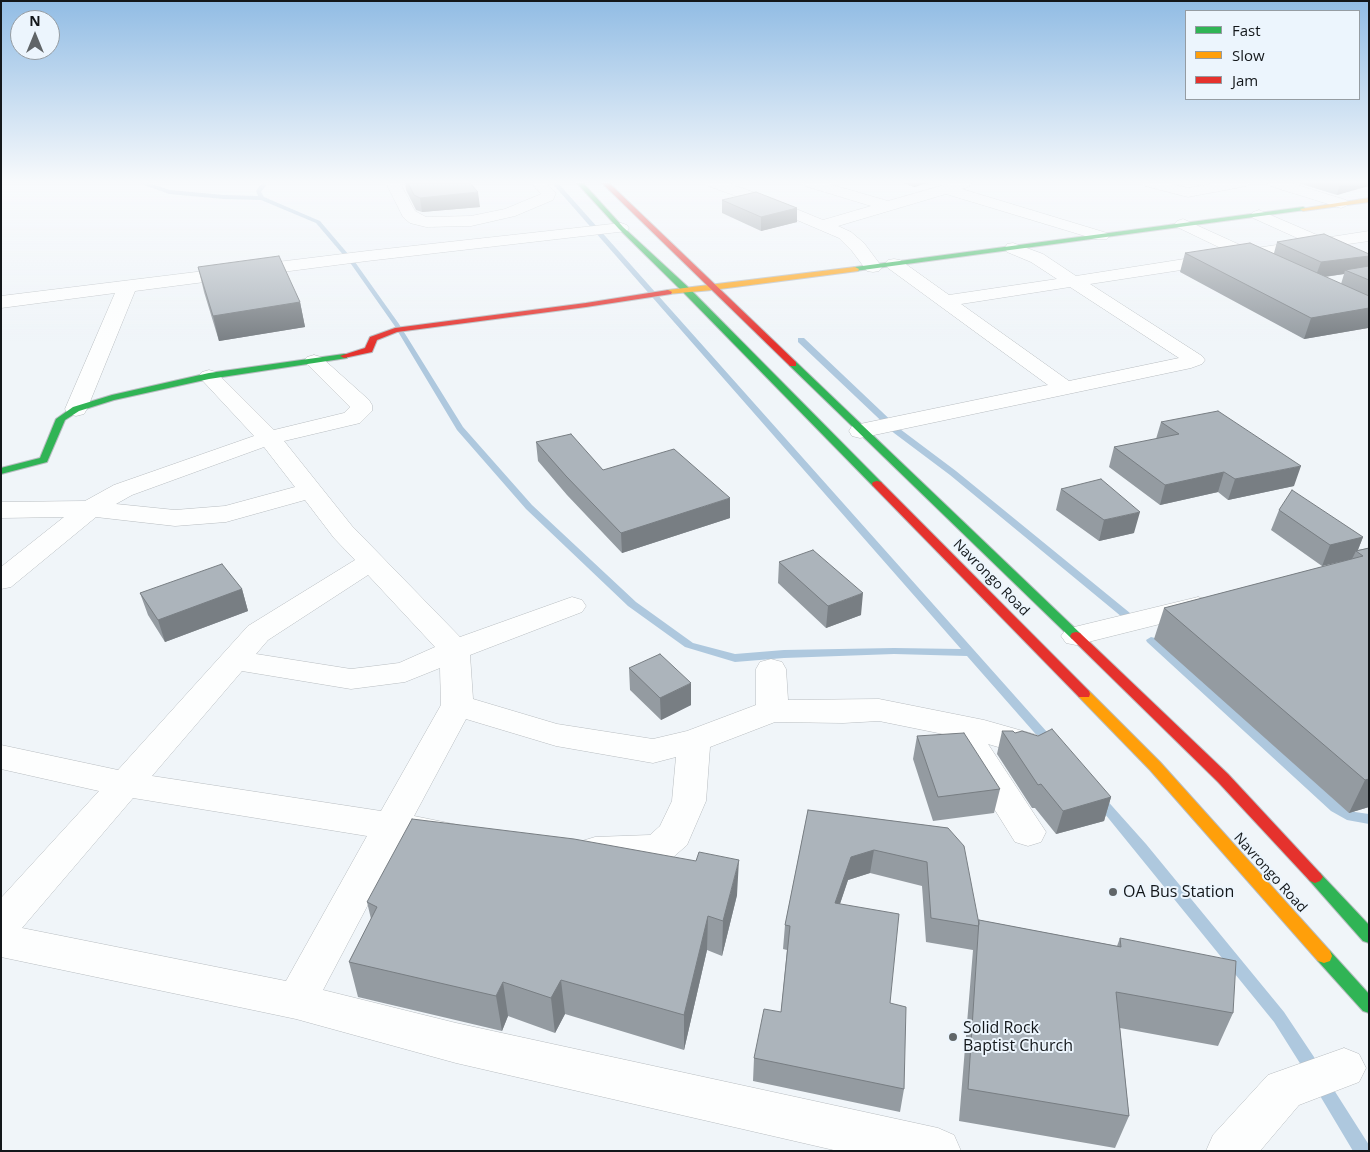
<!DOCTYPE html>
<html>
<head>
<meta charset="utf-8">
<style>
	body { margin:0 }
	#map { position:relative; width:1370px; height:1152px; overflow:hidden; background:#f0f5f9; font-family:"Open Sans",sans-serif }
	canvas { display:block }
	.frame { position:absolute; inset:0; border:2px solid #13171a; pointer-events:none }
	.legend { position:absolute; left:1185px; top:10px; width:175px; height:90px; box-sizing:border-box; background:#ecf5fd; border:1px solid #959ca2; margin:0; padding:6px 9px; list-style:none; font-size:15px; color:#13171a }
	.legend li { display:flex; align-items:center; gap:10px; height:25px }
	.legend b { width:25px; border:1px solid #959ca2 }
	.north { position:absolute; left:10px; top:10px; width:50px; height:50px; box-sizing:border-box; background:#ecf5fd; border:1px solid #959ca2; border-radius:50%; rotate:0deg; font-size:14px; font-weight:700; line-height:20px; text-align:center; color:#13171a }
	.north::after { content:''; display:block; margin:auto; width:18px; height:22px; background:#606568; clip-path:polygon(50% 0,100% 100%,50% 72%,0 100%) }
</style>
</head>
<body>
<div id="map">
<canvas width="1370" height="1152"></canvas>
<div class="frame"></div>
<ul class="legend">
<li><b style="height:6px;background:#30b455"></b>Fast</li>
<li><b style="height:6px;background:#ff9f0a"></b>Slow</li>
<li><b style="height:6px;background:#e5322d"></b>Jam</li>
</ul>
<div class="north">N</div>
</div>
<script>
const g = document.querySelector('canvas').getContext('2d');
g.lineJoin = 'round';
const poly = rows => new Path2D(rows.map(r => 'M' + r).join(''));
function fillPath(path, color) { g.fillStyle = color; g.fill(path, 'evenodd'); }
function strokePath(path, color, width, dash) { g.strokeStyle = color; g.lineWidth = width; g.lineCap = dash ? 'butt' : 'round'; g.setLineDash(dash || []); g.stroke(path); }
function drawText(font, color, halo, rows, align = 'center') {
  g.font = font + ' "Open Sans",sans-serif'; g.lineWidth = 4; g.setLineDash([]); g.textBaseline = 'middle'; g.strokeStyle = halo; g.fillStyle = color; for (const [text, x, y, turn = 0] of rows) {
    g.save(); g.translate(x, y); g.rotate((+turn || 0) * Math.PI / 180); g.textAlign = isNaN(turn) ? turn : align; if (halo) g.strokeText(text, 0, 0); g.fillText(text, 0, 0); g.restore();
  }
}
fillPath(poly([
	[139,183,148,183,170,190,224,195,258,196,256,191,262,183,268,183,261,192,264,197,320,221,355,262,399,324,463,427,532,505,636,602,693,643,735,654,784,650,894,648,961,649,552,183,558,183,1055,741,1057,744,1055,747,1047,747,967,656,894,654,784,658,735,662,685,647,628,606,526,509,457,430,394,325,351,264,316,223,261,200,224,199,169,194,139,183],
	[798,338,804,338,900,429,956,471,1130,613,1131,615,1130,617,1122,617,950,475,894,433,798,342,798,338],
	[1151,637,1155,638,1341,805,1355,812,1369,814,1369,824,1347,820,1331,811,1147,642,1146,640,1151,637],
	[1100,795,1104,797,1146,844,1284,1012,1320,1066,1322,1071,1320,1076,1314,1078,1308,1076,1274,1022,1096,803,1094,800,1096,797,1100,795],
	[1321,1076,1327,1079,1369,1145,1369,1151,1353,1151,1313,1084,1315,1079,1321,1076]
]), '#aec8de');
const street = poly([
	[386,183,400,183,415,211,426,217,471,216,505,209,541,194,531,183,546,183,556,193,553,200,515,216,471,226,426,227,410,223,403,217,386,183],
	[706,183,728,183,772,199,823,220,871,206,805,186,803,183,826,183,888,201,951,183,971,183,969,187,962,189,1107,233,1109,236,1107,239,1095,239,946,194,838,226,851,232,864,243,882,267,879,271,873,272,867,271,852,251,839,238,762,205,708,186,706,183],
	[1143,183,1168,183,1188,188,1217,183,1248,183,1246,186,1241,187,1188,197,1145,186,1143,183],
	[1268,183,1291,183,1346,200,1349,203,1346,206,1341,208,1270,186,1268,183],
	[1259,210,1324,238,1369,231,1369,241,1341,245,1369,258,1369,269,1320,248,1257,258,1250,261,1246,260,1090,284,1202,356,1205,360,1202,364,1191,368,860,438,852,436,849,431,852,426,860,424,1048,385,888,268,885,264,888,260,894,259,900,260,949,295,1057,279,1031,262,1007,252,1005,248,1007,244,1013,243,1043,254,1076,276,1229,252,1177,227,1175,224,1177,221,1183,219,1249,249,1304,241,1253,218,1251,215,1253,212,1259,210],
	[1070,287,1179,358,1069,381,961,304,1070,287],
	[621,223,627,225,629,228,627,231,367,261,135,291,87,409,84,414,76,416,68,414,65,409,115,293,1,308,1,296,367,251,621,223],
	[314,355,321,357,369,400,372,405,372,411,360,423,284,441,352,526,460,637,572,597,582,600,586,606,582,612,470,655,473,699,557,724,653,739,687,731,756,705,756,669,760,662,771,659,782,662,786,669,788,700,879,699,984,720,1044,737,1049,745,1044,753,1032,757,988,744,1046,832,1041,842,1028,846,1015,842,948,735,879,721,843,723,775,722,710,747,706,801,687,845,671,859,658,863,595,865,582,861,577,851,582,841,595,837,650,835,660,826,672,801,676,757,653,763,556,746,466,719,414,816,458,825,463,835,458,845,445,849,401,842,323,990,456,1023,938,1128,954,1135,961,1151,838,1151,456,1063,296,1019,1,957,1,898,99,791,1,769,1,745,118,770,248,626,355,560,334,538,305,500,226,522,175,526,96,517,11,587,1,589,1,567,64,517,1,518,1,502,85,501,114,485,254,436,202,380,199,376,202,372,209,370,216,372,274,430,344,413,350,407,304,361,307,357,314,355],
	[264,447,295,487,225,506,175,510,116,504,132,495,264,447],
	[368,575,435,647,399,663,351,669,256,654,268,640,368,575],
	[440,668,441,705,381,811,152,776,242,671,351,689,405,682,440,668],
	[133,798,367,836,286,981,22,928,133,798],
	[1198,597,1208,600,1212,606,1208,612,1076,645,1066,643,1061,636,1066,629,1198,597],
	[1344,1048,1359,1054,1366,1068,1359,1082,1299,1105,1260,1151,1206,1151,1213,1135,1268,1075,1344,1048]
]);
const fast = poly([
	[577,183,583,183,623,227,689,288,881,482,882,484,881,486,873,486,683,292,619,229,577,183],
	[1303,207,1305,208,1305,210,855,271,851,269,855,267,1303,207],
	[344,354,347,354,347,358,209,379,114,400,79,411,65,420,47,462,1,474,1,468,40,458,56,419,73,407,112,395,209,373,344,354],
	[793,361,796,362,1080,633,1082,636,1080,639,1072,639,790,366,789,364,793,361],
	[1315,871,1320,873,1369,925,1369,943,1363,941,1310,881,1307,877,1310,873,1315,871],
	[1324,949,1330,951,1369,994,1369,1013,1363,1011,1318,961,1316,956,1318,951,1324,949]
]);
const slow = poly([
	[1369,198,1369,202,1303,211,1300,209,1369,198],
	[855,267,859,269,858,271,712,290,668,294,664,292,668,290,855,267],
	[1084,690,1089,691,1160,762,1330,951,1332,956,1330,961,1324,963,1318,961,1150,770,1079,697,1078,694,1079,691,1084,690]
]);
const jam = poly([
	[602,183,609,183,796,362,796,366,790,366,602,183],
	[668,290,672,292,671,294,586,307,397,332,377,340,372,352,344,358,340,356,365,348,370,337,395,328,586,303,668,290],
	[877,481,881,482,1089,691,1090,694,1089,697,1079,697,873,486,872,484,873,482,877,481],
	[1076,632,1080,633,1228,774,1320,873,1323,877,1320,881,1315,883,1310,881,1218,782,1072,639,1070,636,1072,633,1076,632]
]);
strokePath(street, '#b8bdc1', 1);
strokePath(fast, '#b8bdc1', 2);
strokePath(slow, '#b8bdc1', 2);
strokePath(jam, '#b8bdc1', 2);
fillPath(street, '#fdfefe');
fillPath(fast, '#30b455');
fillPath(slow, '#ff9f0a');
fillPath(jam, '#e5322d');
fillPath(poly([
	[405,183,470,183,480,207,422,212,416,210,406,190],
	[902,183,928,183,914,187],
	[1298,183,1369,183,1337,195],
	[722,200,797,208,797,222,761,231,722,213],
	[1277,242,1369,254,1369,264,1368,266,1369,266,1369,326,1368,328,1304,339,1180,272,1185,253,1274,253],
	[1344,274,1341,284,1325,277],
	[198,267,300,302,305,327,219,341,204,292],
	[1161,422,1294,486,1228,500,1218,492,1160,505,1109,467,1114,447,1156,439],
	[536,442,603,470,730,518,622,553,567,495,538,461],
	[1061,489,1134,533,1099,541,1056,510],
	[1279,510,1363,537,1358,550,1369,548,1369,807,1349,813,1154,639,1164,608,1352,559,1322,566,1271,530],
	[779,562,861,615,826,628,778,583],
	[242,589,248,611,165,642,148,615,140,593],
	[629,668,691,705,661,720,630,690],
	[1002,731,1015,733,1111,797,1104,821,1056,834,1035,808,1032,808,997,754],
	[917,736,1000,789,994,813,933,821,913,759],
	[808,810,948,828,979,924,979,920,1117,946,1120,938,1233,1013,1218,1046,1120,1028,1129,1116,1115,1148,959,1121,973,950,926,942,922,886,870,873,848,880,840,904,890,1003,904,1089,900,1112,753,1081,754,1058,781,1012,787,950,783,949,785,925],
	[737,895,722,956,707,950,684,1050,565,1014,555,1033,508,1016,502,1031,358,997,349,962,371,919,367,902]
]), '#949ba1');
fillPath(poly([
	[914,183,928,183,914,187],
	[1340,183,1369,183,1369,186,1337,195],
	[478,192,480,207,422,212,420,198],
	[797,208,797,222,761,231,761,217],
	[1369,256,1369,264,1366,272,1345,270,1344,274,1315,278,1321,262],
	[300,302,305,327,219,341,213,316],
	[1369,304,1369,326,1368,328,1304,339,1311,318],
	[1301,466,1294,486,1228,500,1235,479],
	[1224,472,1218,492,1160,505,1165,485],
	[730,498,730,518,622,553,621,533],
	[1140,512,1134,533,1099,541,1104,520],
	[1363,537,1357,552,1356,551,1352,559,1322,566,1330,545],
	[242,589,248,611,165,642,158,620],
	[863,593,861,615,826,628,828,606],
	[691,683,691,705,661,720,660,698],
	[1369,779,1369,807,1349,813,1365,780],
	[1111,797,1104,821,1056,834,1063,811],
	[874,850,870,873,848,880,832,927,835,903,851,857],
	[739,860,737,895,722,956,723,921],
	[708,916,707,950,684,1050,684,1015],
	[561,980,565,1014,555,1033,551,998],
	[503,982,508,1016,502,1031,496,996]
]), '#787e83');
const building = poly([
	[408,183,470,183,478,192,420,198,414,195,408,183],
	[756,192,797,208,761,217,722,200,756,192],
	[1324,234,1369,254,1369,256,1321,262,1277,242,1324,234],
	[1250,243,1369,296,1369,308,1311,318,1185,253,1250,243],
	[279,256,300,302,213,316,198,267,279,256],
	[1369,266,1369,280,1345,270,1369,266],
	[1218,411,1301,466,1235,479,1224,472,1165,485,1114,447,1179,434,1161,422,1218,411],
	[571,434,603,470,674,449,730,498,621,533,566,476,536,442,571,434],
	[1101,479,1140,512,1104,520,1061,489,1101,479],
	[1292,490,1363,537,1330,545,1279,510,1292,490],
	[1369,548,1369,779,1365,780,1164,608,1363,556,1356,551,1369,548],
	[813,550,863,593,828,606,779,562,813,550],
	[222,564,242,589,158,620,140,593,222,564],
	[660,654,691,683,660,698,629,668,660,654],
	[1052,729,1111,797,1063,811,1041,784,1038,785,1002,731,1013,731,1015,733,1022,731,1038,736,1052,729],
	[964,733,1000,789,938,797,917,736,964,733],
	[808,810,948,828,964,846,979,924,978,926,931,918,927,862,874,850,851,857,835,903,899,914,890,1003,906,1007,904,1089,754,1058,764,1009,781,1012,790,926,785,925,808,810],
	[412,819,574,839,696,861,699,852,739,860,723,921,708,916,684,1015,561,980,551,998,503,982,496,996,349,962,377,907,367,902,412,819],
	[979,920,1121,947,1120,938,1236,961,1233,1013,1116,992,1129,1116,968,1089,979,920]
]);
fillPath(building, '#acb4bb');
strokePath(building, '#787e83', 1);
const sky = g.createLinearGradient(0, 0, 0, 344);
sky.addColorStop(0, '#91bce4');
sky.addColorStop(0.53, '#f8fafc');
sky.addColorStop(1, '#f8fafc00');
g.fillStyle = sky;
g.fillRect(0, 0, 1370, 344);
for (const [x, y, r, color] of [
	[1113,892,5,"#606568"],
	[953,1037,5,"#606568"]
]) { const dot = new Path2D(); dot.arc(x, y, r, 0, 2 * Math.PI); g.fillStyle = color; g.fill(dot); strokePath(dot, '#ecf5fd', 2); }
drawText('14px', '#13171a', '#ecf5fd', [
	["Navrongo Road",991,578,45],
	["Navrongo Road",1270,873,48]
]);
drawText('16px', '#13171a', '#ecf5fd', [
	["OA Bus Station",1123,892],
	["Solid Rock",963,1028],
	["Baptist Church",963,1046]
], 'left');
</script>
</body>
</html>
